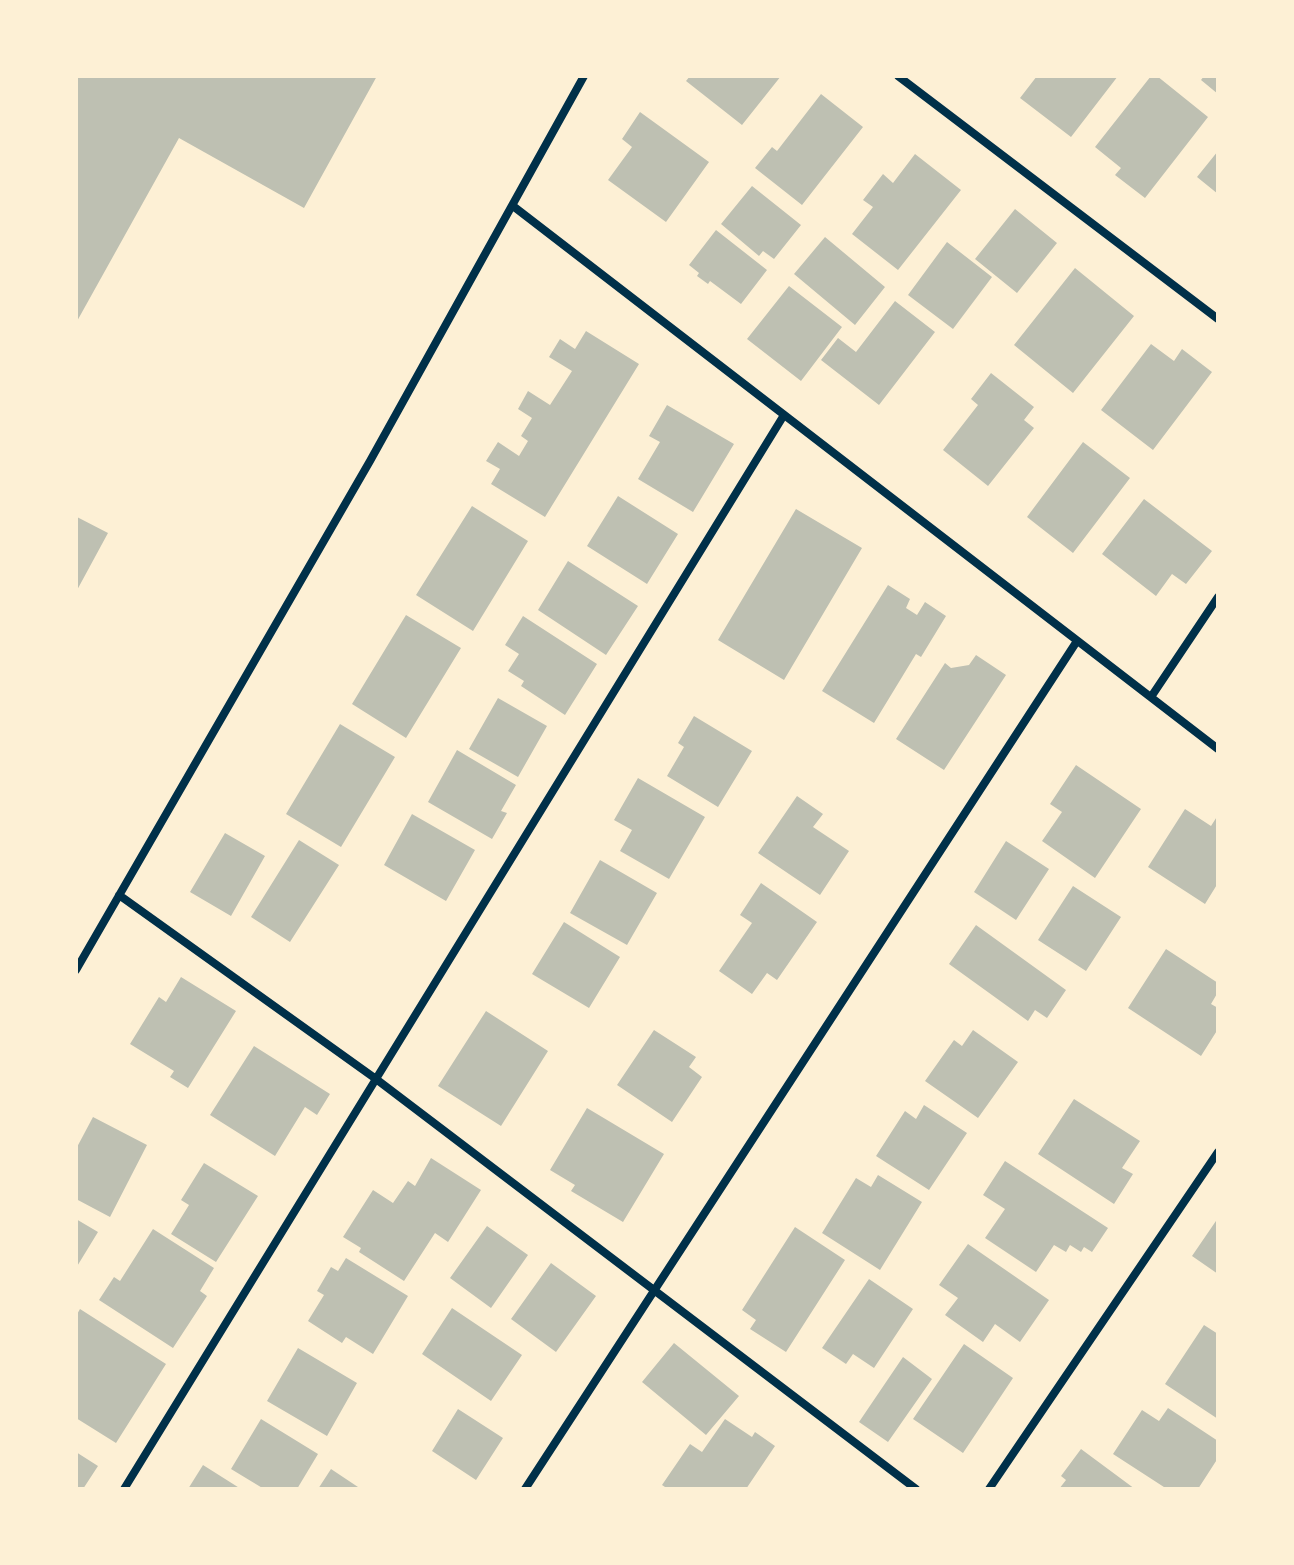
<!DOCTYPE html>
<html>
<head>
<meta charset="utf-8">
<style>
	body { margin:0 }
	#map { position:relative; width:1294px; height:1565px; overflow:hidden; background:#fdf0d5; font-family:Inter,sans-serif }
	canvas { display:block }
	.frame { position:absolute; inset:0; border:78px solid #fdf0d5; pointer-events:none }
</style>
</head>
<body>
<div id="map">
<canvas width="1294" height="1565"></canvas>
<div class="frame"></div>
</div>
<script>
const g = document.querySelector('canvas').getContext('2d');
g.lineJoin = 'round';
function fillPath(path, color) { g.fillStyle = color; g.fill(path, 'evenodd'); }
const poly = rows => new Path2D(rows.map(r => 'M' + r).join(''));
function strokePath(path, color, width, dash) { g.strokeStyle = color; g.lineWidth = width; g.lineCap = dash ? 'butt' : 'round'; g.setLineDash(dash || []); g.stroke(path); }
fillPath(poly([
	[76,76,377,76,304,208,179,138,76,323],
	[690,76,781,76,742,125,686,81],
	[1037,76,1118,76,1071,137,1020,98],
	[1151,76,1157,76,1208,117,1145,198,1115,175,1121,168,1095,147],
	[1204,76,1218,76,1218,94,1201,80],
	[821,94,863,127,802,205,755,168,772,147,777,151],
	[640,112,709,162,666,222,608,180,632,147,622,139],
	[1218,151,1218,194,1197,177],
	[915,154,961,190,898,270,852,234,873,207,863,200,883,174,893,183],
	[752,186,801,225,774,259,763,251,759,256,721,224],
	[1015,209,1057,243,1017,293,975,259],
	[716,230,767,270,741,304,710,281,708,284,697,276,699,273,689,265],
	[825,237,885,287,855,325,794,274],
	[947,242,992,277,953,329,908,295],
	[1075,268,1134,316,1073,393,1014,345],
	[789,286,842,327,801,381,747,339],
	[895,301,935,332,879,405,821,360,838,338,856,352],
	[586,331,639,364,545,517,491,484,500,469,486,461,498,442,519,456,528,441,521,436,532,418,518,409,528,391,550,405,572,371,549,357,560,339,575,349],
	[1151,344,1174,361,1182,349,1212,372,1153,450,1101,410],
	[991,373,1034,407,1024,420,1034,428,988,486,943,450,978,405,971,399],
	[667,405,734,444,693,512,638,479,660,442,649,436],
	[1083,442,1130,478,1073,553,1027,517],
	[618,496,678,534,647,584,587,546],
	[1144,499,1212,551,1186,584,1172,574,1156,596,1102,554],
	[472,506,528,541,473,631,416,595],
	[796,509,862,548,784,680,718,640],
	[77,517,108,533,76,592,76,520],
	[568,561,638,606,606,655,538,610],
	[888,585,910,599,906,608,917,615,925,602,946,616,921,657,916,654,874,723,822,691],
	[406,615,461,648,406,738,352,704],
	[523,616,597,664,565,715,521,686,524,681,508,671,519,654,505,645],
	[976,655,1006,675,944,770,896,739,945,663,951,668,969,665],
	[498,698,547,726,518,777,469,749],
	[694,716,752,751,718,807,667,776,684,747,678,743],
	[340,724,395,757,341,847,286,814],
	[457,750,516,785,501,811,507,813,492,839,428,802],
	[1076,765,1141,809,1095,878,1042,841,1062,812,1050,804],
	[638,778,705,817,669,879,620,851,632,830,614,820],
	[797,796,823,814,813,827,849,851,820,895,758,853],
	[1185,809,1211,826,1218,815,1218,883,1205,904,1148,867],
	[412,814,475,850,446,901,384,865],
	[225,833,265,856,231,916,190,892],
	[299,840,339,865,290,942,251,917],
	[1006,841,1049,869,1016,920,974,892],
	[600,860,657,893,627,945,570,913],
	[761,883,817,922,777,980,767,973,752,994,719,971,752,923,740,915],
	[1073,886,1121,917,1086,971,1038,940],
	[564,922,620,957,589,1008,532,974],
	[976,925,1066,990,1047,1018,1035,1010,1028,1021,949,964],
	[1166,949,1218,983,1218,992,1211,1004,1218,1008,1218,1029,1201,1056,1128,1008],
	[181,977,236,1011,188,1088,170,1077,174,1071,130,1044,159,997,166,1002],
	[486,1011,548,1051,501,1126,438,1086],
	[654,1030,696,1057,689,1067,702,1077,672,1122,617,1085],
	[973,1030,1018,1062,978,1118,925,1081,954,1040,962,1046],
	[254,1046,330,1094,317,1115,305,1107,275,1156,210,1115],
	[1074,1099,1140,1141,1122,1168,1133,1174,1114,1204,1038,1154],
	[924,1105,967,1133,929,1190,876,1156,905,1111,916,1119],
	[587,1108,664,1154,623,1222,571,1191,575,1185,550,1170],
	[93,1117,147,1145,110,1217,76,1199,76,1149],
	[431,1158,481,1190,448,1242,435,1233,404,1281,359,1252,361,1248,343,1237,373,1190,393,1203,408,1181,415,1186],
	[1005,1161,1108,1228,1092,1252,1084,1247,1081,1252,1070,1245,1066,1252,1054,1245,1036,1272,985,1238,1005,1209,983,1195],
	[204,1163,258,1196,216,1262,171,1234,189,1205,181,1200],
	[878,1175,922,1202,880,1270,822,1233,856,1178,871,1187],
	[1218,1218,1218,1274,1192,1256],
	[76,1219,98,1232,76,1268],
	[487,1226,528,1255,491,1308,450,1278],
	[795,1227,845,1260,786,1352,750,1329,756,1320,742,1310],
	[153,1229,214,1268,200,1291,207,1296,173,1348,99,1300,114,1277,120,1281],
	[968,1244,1049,1300,1020,1342,995,1324,983,1342,945,1315,958,1298,939,1285],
	[346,1258,408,1296,373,1354,346,1337,342,1343,308,1321,324,1295,317,1291,331,1267,338,1271],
	[551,1263,596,1296,556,1352,511,1319],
	[869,1279,913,1309,874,1368,853,1354,846,1364,822,1348],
	[452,1308,522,1355,491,1401,422,1354],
	[80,1309,166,1364,116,1443,76,1418,76,1316],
	[1204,1325,1218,1334,1218,1419,1165,1384],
	[674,1343,739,1396,706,1435,642,1382],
	[964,1344,1013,1378,963,1453,913,1419],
	[298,1348,357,1383,327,1436,267,1401],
	[903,1357,932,1379,888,1442,859,1422],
	[1168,1408,1218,1441,1218,1458,1198,1489,1167,1489,1113,1454,1142,1410,1159,1421],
	[458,1409,503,1438,476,1480,432,1451],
	[261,1419,318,1454,297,1489,264,1489,231,1469],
	[725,1419,752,1437,755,1432,775,1446,746,1489,668,1489,662,1485,690,1444,702,1452],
	[1081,1449,1135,1489,1059,1489,1066,1480,1061,1476],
	[76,1452,98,1466,83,1489,76,1489],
	[203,1465,241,1489,188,1489],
	[331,1469,361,1489,318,1489]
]), '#bec0b2');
strokePath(poly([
	[898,76,1218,319],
	[513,206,1218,749],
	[1151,697,1218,597],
	[119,895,376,1079,916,1489],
	[76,970,370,461,584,76],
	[124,1489,784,415],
	[525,1489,1077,641],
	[989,1489,1218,1152]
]), '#003049', 8);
</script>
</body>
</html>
